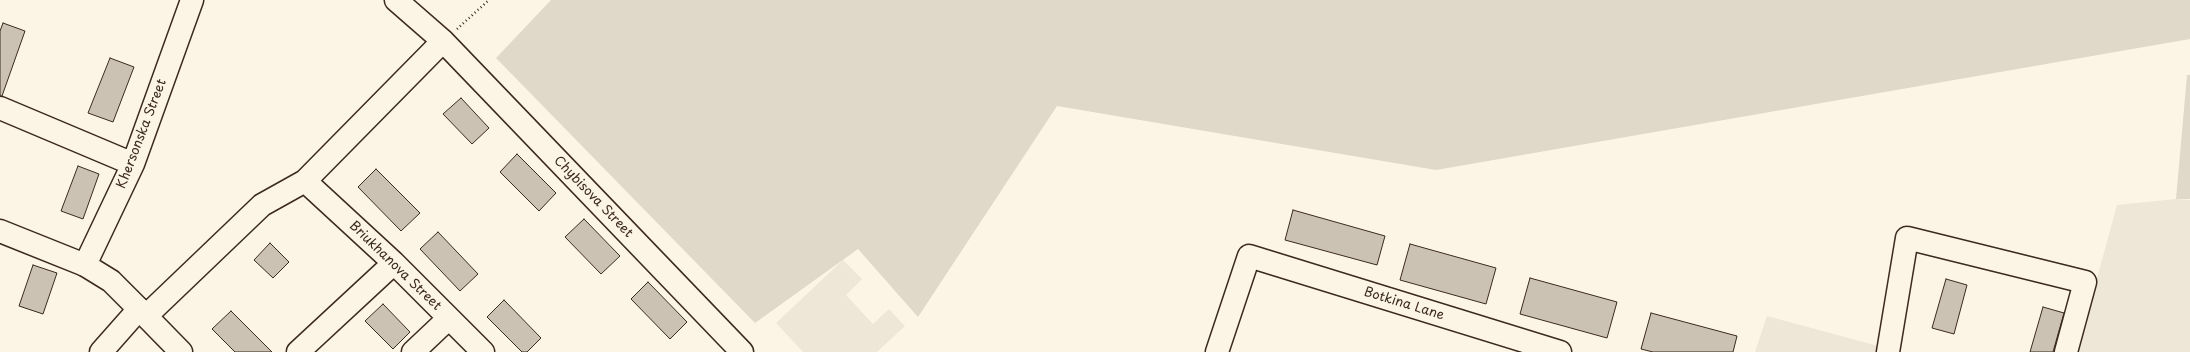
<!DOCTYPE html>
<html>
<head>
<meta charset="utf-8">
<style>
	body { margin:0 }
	canvas { display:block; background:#fcf5e5 }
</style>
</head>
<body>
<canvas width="2190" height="352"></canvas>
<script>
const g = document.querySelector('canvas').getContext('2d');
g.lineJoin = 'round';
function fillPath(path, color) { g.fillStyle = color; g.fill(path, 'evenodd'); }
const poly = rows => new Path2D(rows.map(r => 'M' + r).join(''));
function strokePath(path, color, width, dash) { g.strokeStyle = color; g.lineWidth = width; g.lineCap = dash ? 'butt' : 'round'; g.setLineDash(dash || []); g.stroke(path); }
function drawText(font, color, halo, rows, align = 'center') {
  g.font = font + ' "Playpen Sans",sans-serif'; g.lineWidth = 3.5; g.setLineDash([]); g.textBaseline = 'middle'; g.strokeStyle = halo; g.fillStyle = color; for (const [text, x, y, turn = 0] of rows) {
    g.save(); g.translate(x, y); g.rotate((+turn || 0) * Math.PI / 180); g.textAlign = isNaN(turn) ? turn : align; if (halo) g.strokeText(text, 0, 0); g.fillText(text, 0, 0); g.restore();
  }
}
fillPath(poly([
	[2176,199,2190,200,2190,352,2077,352,2117,205],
	[843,260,862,279,846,295,873,324,889,309,905,326,877,352,803,352,776,323],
	[1767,316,1878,346,1876,352,1755,352]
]), '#eee6d6');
fillPath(poly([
	[551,0,2190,0,2190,39,1436,170,1057,106,918,317,858,249,755,323,496,58],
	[2187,75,2190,75,2190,199,2176,199]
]), '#e0d8c8');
const building = poly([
	[3,23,25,31,2,96,0,96,0,31,3,23],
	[110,58,134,67,113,122,88,113,110,58],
	[461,98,489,128,472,144,443,114,461,98],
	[517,154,556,193,539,211,500,172,517,154],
	[78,166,99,174,83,219,61,211,78,166],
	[376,169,420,213,401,231,358,187,376,169],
	[1293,210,1385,236,1377,265,1285,240,1293,210],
	[584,219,620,256,601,274,565,237,584,219],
	[438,232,478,274,460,291,420,249,438,232],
	[270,243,289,262,273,278,254,260,270,243],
	[1410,244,1496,268,1486,304,1400,280,1410,244],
	[33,265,57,273,43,314,19,306,33,265],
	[1530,278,1617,302,1607,338,1520,314,1530,278],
	[1946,279,1967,285,1954,334,1932,328,1946,279],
	[648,282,687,322,670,339,631,299,648,282],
	[504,300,541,338,527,352,522,352,487,317,504,300],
	[383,304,410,332,393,349,365,321,383,304],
	[2043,307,2064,313,2053,352,2030,352,2043,307],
	[231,311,272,352,235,352,212,329,231,311],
	[1651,313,1737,336,1733,352,1653,352,1641,349,1651,313]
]);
fillPath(building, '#ccc2b3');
strokePath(building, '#3b2a1e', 1);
const minor = poly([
	[396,0,443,41,742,352],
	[0,108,133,164],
	[305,181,394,263,483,352],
	[85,265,133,164,192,0],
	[139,309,181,352],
	[146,316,262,205,305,181,443,41],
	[298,352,394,263],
	[413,352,449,318],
	[1217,352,1249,256,1560,352],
	[1888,352,1907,238,2085,282,2066,352]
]);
const major = poly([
	[0,231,85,265,111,281,139,309,101,352]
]);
strokePath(minor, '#3b2a1e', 25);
strokePath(major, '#3b2a1e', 25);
strokePath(poly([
	[457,29,489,0]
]), '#3b2a1e', 2.5, [1, 3]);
strokePath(minor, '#fcf5e5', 22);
strokePath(major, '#fcf5e5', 22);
drawText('13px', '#3b2a1e', '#fcf5e5', [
	["Khersonska Street",142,134,-69],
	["Chybisova Street",593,197,46],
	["Briukhanova Street",395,266,44],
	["Botkina Lane",1404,304,17]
]);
</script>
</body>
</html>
